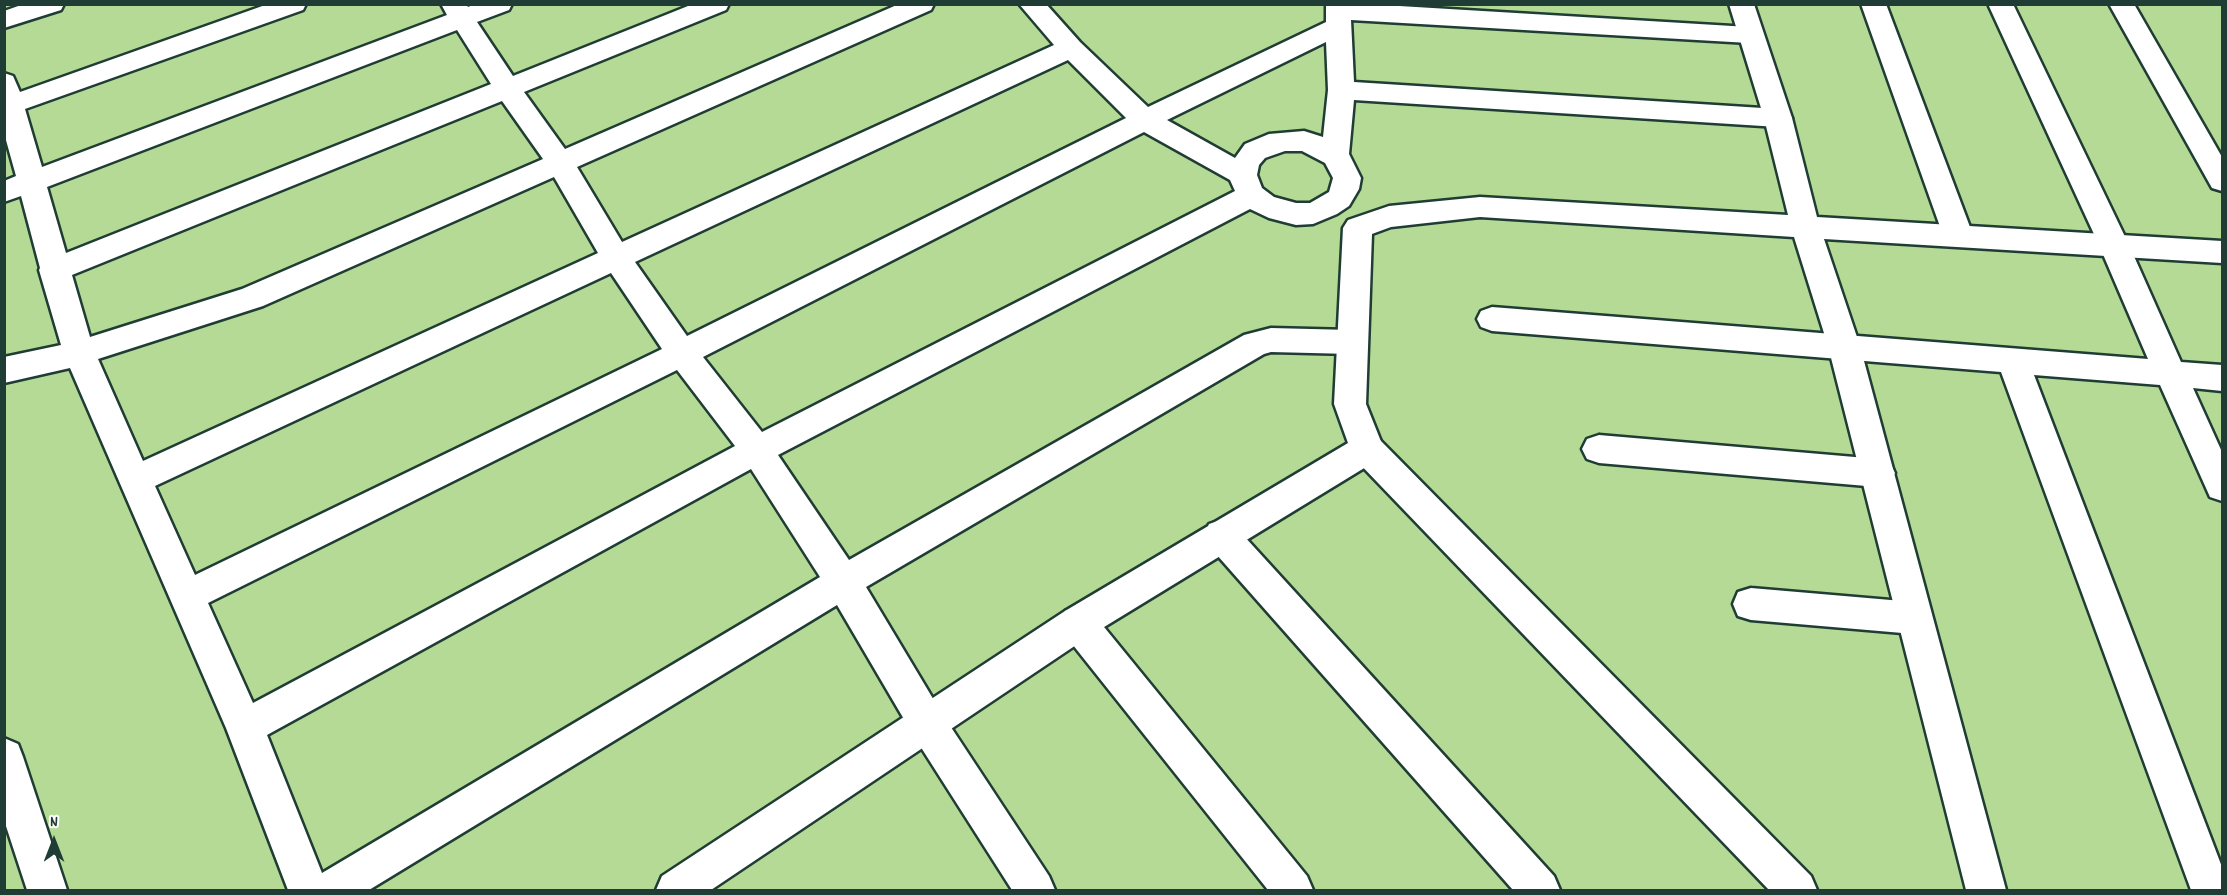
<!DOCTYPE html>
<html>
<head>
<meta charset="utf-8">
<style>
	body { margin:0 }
	#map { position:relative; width:2227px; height:895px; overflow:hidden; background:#fff; font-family:Dekko,sans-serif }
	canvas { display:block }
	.frame { position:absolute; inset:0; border:6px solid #1f3d34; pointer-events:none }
	.north { position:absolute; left:24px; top:811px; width:60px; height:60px; -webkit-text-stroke:4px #fff; paint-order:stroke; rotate:0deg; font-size:16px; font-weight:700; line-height:24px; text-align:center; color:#1f3d34 }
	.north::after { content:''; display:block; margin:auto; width:21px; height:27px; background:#1f3d34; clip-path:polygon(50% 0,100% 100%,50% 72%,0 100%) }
</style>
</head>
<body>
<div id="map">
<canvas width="2227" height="895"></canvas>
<div class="frame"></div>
<div class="north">N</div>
</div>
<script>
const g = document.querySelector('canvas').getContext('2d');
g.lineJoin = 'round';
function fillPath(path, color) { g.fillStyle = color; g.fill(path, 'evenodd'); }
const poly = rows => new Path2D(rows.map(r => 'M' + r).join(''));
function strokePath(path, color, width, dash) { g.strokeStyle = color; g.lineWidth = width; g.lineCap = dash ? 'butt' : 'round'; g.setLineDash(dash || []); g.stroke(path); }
fillPath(poly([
	[5,5,2222,5,2222,890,5,890]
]), '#b5da95');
const minor = poly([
	[268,4,306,4,303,10,25,109,42,167,447,15,441,4,466,4,468,7,475,4,512,4,509,10,477,22,513,76,693,4,729,4,726,10,524,92,565,149,899,4,934,4,931,10,577,167,622,242,1054,45,1019,4,1046,4,1080,42,1148,107,1326,22,1326,4,1366,4,1749,27,1758,29,1762,35,1758,41,1749,43,1351,20,1354,82,1778,109,1788,111,1792,118,1788,125,1778,127,1354,100,1349,154,1361,178,1359,189,1349,206,1337,214,1313,224,1296,225,1269,218,1250,209,778,455,849,560,1244,335,1271,328,1351,330,1362,333,1367,342,1362,351,1351,354,1271,352,1264,354,866,587,941,712,1049,876,1055,890,1012,890,915,738,837,605,369,890,288,890,226,728,70,368,4,383,4,357,61,345,39,270,40,268,21,196,4,202,4,181,16,176,4,133,4,73,13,76,20,92,268,4],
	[457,30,491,84,66,253,47,187,457,30],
	[1326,42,1328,90,1323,137,1304,131,1269,134,1245,144,1235,158,1167,120,1326,42],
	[1068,60,1126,118,687,336,635,262,1068,60],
	[502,101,543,159,242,289,90,337,72,275,502,101],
	[1144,132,1230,180,1235,191,762,432,703,357,1144,132],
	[1285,151,1302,151,1325,163,1333,178,1329,192,1310,203,1296,203,1274,197,1262,188,1257,175,1259,165,1265,158,1285,151],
	[554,177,598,253,143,461,98,359,263,306,554,177],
	[611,273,662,349,195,575,155,486,611,273],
	[677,370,735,446,253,703,208,603,677,370],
	[751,469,820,577,322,873,267,735,751,469],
	[1861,4,1886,4,1973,235,1968,243,1958,246,1948,243,1943,235,1861,4],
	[1988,4,2013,4,2129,245,2181,362,2222,365,2222,391,2193,388,2222,452,2222,501,2210,497,2160,385,2034,375,2222,867,2222,890,2191,890,2001,372,1492,331,1481,327,1477,319,1481,311,1492,307,2148,359,2099,245,1988,4],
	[2109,4,2134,4,2222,157,2222,191,2212,188,2109,4],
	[1367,435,1379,439,1811,876,1817,890,1769,890,1355,459,1350,449,1355,439,1367,435],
	[1599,435,1878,459,1890,463,1895,473,1890,483,1878,487,1599,463,1587,459,1582,449,1587,439,1599,435],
	[1221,520,1233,524,1554,876,1560,890,1513,890,1209,546,1204,535,1209,524,1221,520],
	[1751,588,1914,602,1927,606,1932,618,1927,630,1914,634,1751,620,1738,616,1733,604,1738,592,1751,588],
	[1078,606,1091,611,1307,876,1313,890,1268,890,1065,635,1060,623,1065,611,1078,606],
	[4,738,18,744,23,757,67,890,27,890,4,820,4,738]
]);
const tertiary = poly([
	[24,4,64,4,61,10,4,28,4,11,24,4],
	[1729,4,1754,4,1792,118,1817,217,2222,241,2222,263,1824,239,1860,346,2006,890,1966,890,1828,346,1794,237,1480,217,1391,227,1372,234,1366,404,1384,449,1379,459,1091,635,711,890,656,890,662,876,1065,611,1348,443,1334,404,1343,228,1348,220,1389,206,1480,197,1788,215,1764,118,1729,4]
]);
strokePath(minor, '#1f3d34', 5);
strokePath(tertiary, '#1f3d34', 5);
fillPath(minor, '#fff');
fillPath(tertiary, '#fff');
</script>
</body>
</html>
